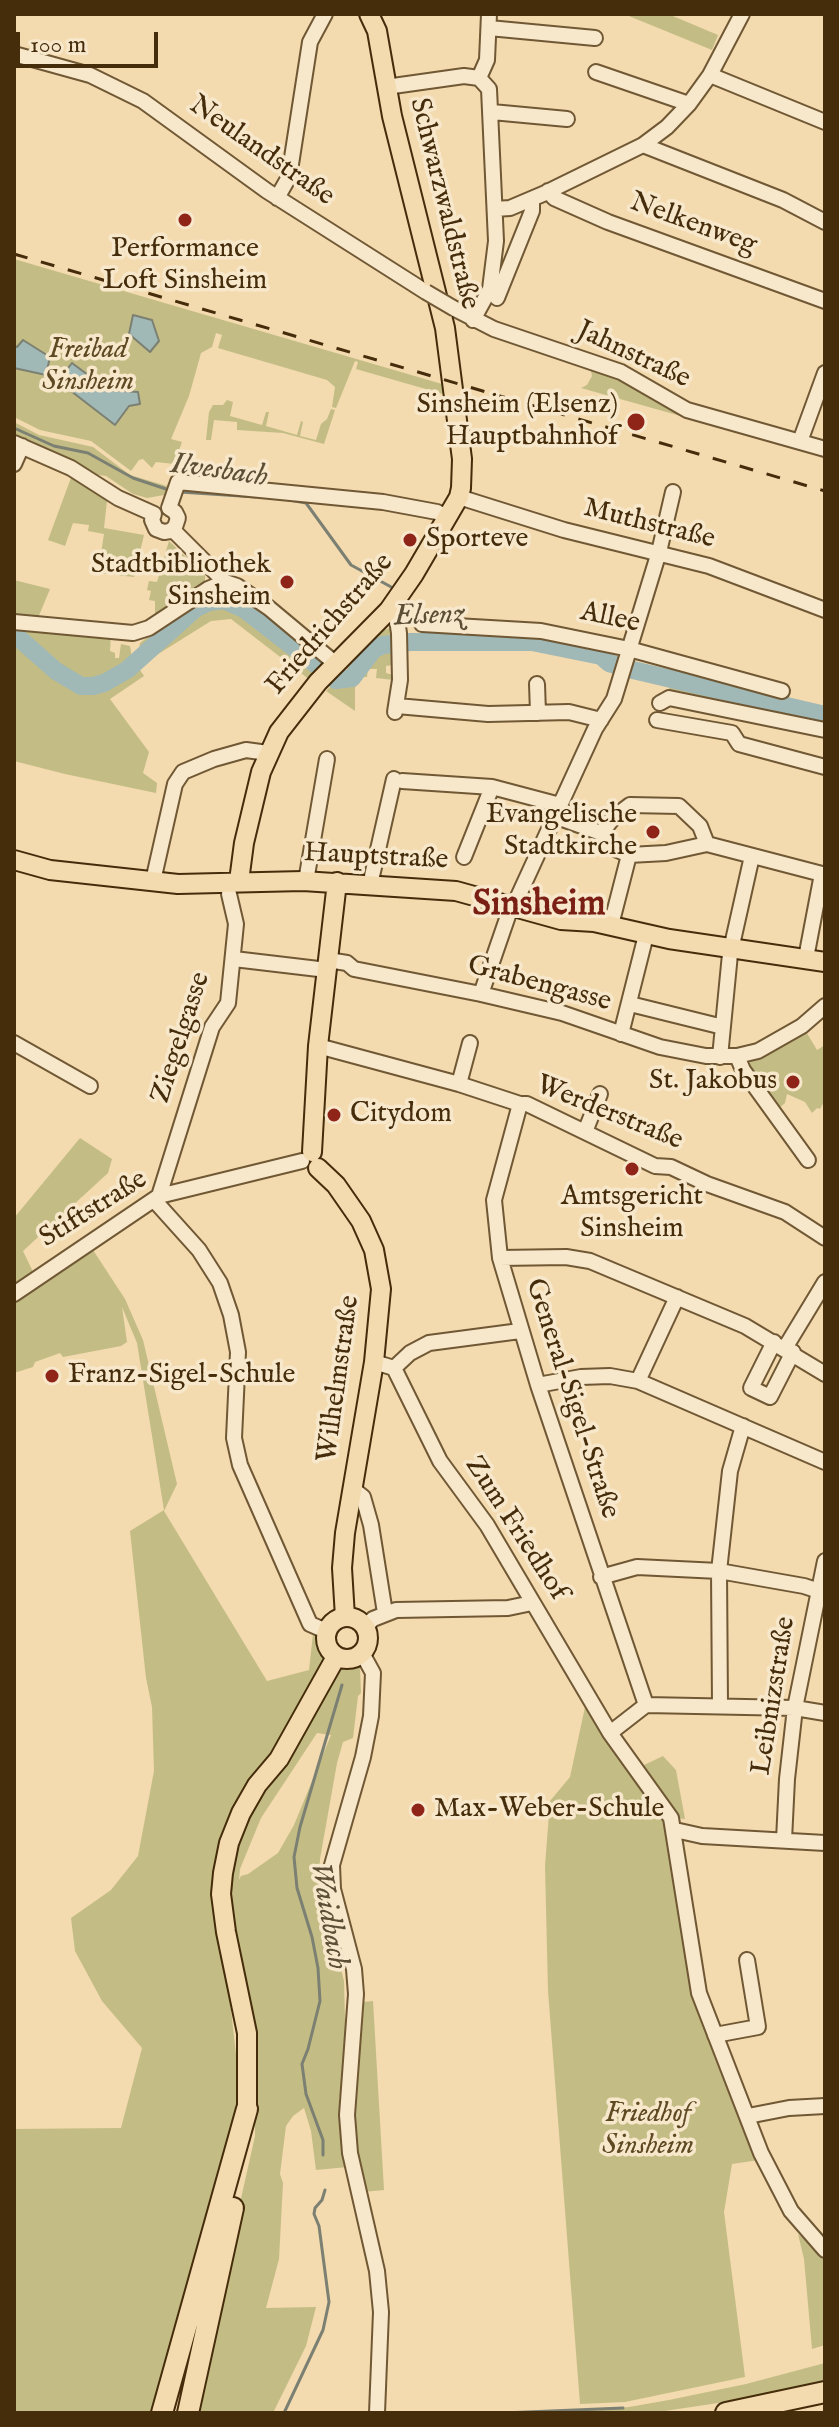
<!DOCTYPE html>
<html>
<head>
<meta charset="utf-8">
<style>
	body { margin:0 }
	#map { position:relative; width:839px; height:2427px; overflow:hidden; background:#f3daaf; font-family:"IM FELL English",serif }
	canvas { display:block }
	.frame { position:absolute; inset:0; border:16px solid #452c0b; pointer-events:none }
	.scale { position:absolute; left:16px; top:32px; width:142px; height:36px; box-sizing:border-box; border:4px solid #452c0b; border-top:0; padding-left:10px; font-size:24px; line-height:28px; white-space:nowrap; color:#452c0b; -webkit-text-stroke:6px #f7e7cb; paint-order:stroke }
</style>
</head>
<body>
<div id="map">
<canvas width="839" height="2427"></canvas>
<div class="frame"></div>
<div class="scale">100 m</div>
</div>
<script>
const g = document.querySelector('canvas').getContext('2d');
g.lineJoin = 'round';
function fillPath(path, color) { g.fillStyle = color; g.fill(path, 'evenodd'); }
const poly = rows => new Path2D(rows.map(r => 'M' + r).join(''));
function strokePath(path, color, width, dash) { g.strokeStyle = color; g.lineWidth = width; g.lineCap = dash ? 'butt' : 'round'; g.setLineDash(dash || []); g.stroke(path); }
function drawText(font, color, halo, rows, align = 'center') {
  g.font = font + ' "IM FELL English",serif'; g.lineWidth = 7; g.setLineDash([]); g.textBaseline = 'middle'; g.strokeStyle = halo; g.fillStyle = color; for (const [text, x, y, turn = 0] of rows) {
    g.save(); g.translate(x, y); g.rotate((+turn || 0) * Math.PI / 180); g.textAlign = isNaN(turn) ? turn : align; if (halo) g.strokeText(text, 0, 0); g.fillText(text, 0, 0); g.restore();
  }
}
fillPath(poly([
	[624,14,668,14,718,35,712,50],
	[14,259,442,384,443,394,356,369,358,362,355,361,336,408,332,407,335,387,327,380,218,348,222,335,216,333,212,347,201,353,189,396,171,439,182,442,174,464,156,462,152,468,143,459,139,460,131,471,91,441,40,430,14,417],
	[590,367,636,387,702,422,581,388,587,385,592,376],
	[227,400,233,402,230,416,262,425,266,412,269,412,266,426,297,435,301,421,303,422,300,436,316,440,321,424,327,419,331,409,335,410,324,444,283,433,237,430,237,422,214,420,211,440,206,440,209,412,213,405,223,405],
	[14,422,39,435,93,447,130,475,167,486,164,495,147,498,133,494,106,476,92,474,61,456,14,437],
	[72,475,107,501,104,528,144,535,134,577,98,573,104,534,88,531,89,525,73,523,65,546,48,540],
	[169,541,205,575,205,582,155,618,155,601,149,600,151,591,147,590,149,581,157,582],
	[14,580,50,589,38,618,14,617],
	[218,592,236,596,251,604,315,653,324,665,310,680,231,619,211,621,147,661,139,650,140,643,182,611],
	[14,627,111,635,110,651,115,653,115,658,119,658,121,644,130,646,132,658,144,676,110,699,149,752,143,773,157,783,156,793,65,774,14,761],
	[390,628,392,638,368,649,350,673,340,675,347,670,346,664,374,636,379,637,377,633],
	[392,648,393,665,386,666,386,673,393,675,393,680,376,678,377,669,368,669,367,677,360,677,355,688,355,711,326,691,333,684,350,686,377,654,385,649],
	[631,663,825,707,825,726,679,691,669,693,669,687,626,676],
	[805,1030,817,1050,825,1045,825,1100,820,1109,817,1108,812,1113,805,1102,787,1094,785,1103,778,1109,748,1067,752,1059,793,1040],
	[80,1138,112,1159,108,1173,23,1251,34,1274,14,1287,14,1218],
	[93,1250,125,1299,143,1340,177,1484,164,1511,267,1681,309,1670,313,1634,318,1637,324,1659,323,1668,229,1825,219,1942,229,1992,238,2072,237,2130,151,2413,14,2413,14,2129,121,2128,142,2048,102,2001,75,1951,71,1918,111,1890,138,1856,154,1771,152,1707,146,1678,130,1531,164,1510,137,1343,122,1307,127,1342,121,1346,63,1357,60,1353,35,1362,33,1367,14,1373,14,1304],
	[349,1664,360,1668,361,1693,358,1696,353,1738,343,1742,337,1763,320,1859,319,1883,344,1981,346,2059,339,2101,351,2114,353,2082,363,2002,373,2001,384,2190,363,2192,358,2166,316,2170,311,2131,304,2108,293,2116,286,2126,280,2174,283,2183,279,2259,266,2308,316,2307,306,2346,273,2413,193,2413,255,2136,255,2089,228,1901,236,1840,248,1812,336,1675,341,1668],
	[317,1733,331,1735,294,1825,278,1853,248,1874,241,1876,239,1880,240,1869,261,1818],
	[585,1707,664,1823,673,1859,688,1978,715,2059,759,2160,732,2164,724,2212,745,2377,625,2402,580,2404,548,1991,545,1866,550,1801,570,1777],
	[663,1756,676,1770,685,1819,676,1818,644,1765],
	[798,2234,825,2257,825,2345,812,2349,804,2259],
	[825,2363,825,2383,752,2398,651,2413,555,2413,629,2407,669,2400,746,2384]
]), '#c3bd85');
const water = poly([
	[133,315,152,320,159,341,150,352,129,334,133,315],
	[23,340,50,357,46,375,14,368,14,346,17,347,23,340],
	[72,363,108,390,138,392,140,404,129,406,115,425,58,381,72,363]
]);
fillPath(water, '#a0b8b6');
strokePath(water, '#7c8072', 2);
strokePath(poly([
	[14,428,54,446,88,453,133,478,169,490],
	[180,492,256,497],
	[284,499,306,503,351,565,393,588],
	[436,635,439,642],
	[323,2155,323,2140,306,2094,302,2064,308,2049,320,2001,318,1968,312,1937,297,1888,294,1857,300,1827,342,1685],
	[284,2413,323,2330,329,2302,319,2226,314,2214,315,2208,322,2200,325,2190],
	[503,2413,623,2408]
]), '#7c8072', 3);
strokePath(poly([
	[14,637,21,640,56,671,81,686,93,686,104,683,127,670,196,608,209,602,224,600,244,609,336,680,352,678,373,650,383,645,410,642,532,642,601,656,609,663,633,670,825,715]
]), '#a0b8b6', 18);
const minor = poly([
	[489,28,595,38],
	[14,54,90,75,143,101,267,191,426,292],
	[596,72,689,104],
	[710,75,825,122],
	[479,78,487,60,489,14],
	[386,87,464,76,479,78,489,89,496,241,490,289,473,320],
	[492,112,567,119],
	[643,145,783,200,825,222],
	[548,191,554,198,608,222,825,301],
	[277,198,289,177,310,42,325,14],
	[495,209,510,208,543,194,643,145,667,127,689,104,710,75,742,14],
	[497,298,532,211,532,199],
	[455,309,494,329,621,372,687,410,825,449],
	[802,436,825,373],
	[14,443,71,468,118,498,154,514],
	[14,464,22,446],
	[459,497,564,530,709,566,825,610],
	[169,508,178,482,383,502,437,512,447,517],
	[154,514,152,520,156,529,164,532,170,531,175,527,178,518,175,512,169,508],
	[173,530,225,582,237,586,269,608,336,664],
	[389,610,397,620,399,633,400,680,395,712],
	[14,622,133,633,149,628,208,589,225,582],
	[422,624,541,631,629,649,782,691],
	[537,684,538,713],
	[660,703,669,698,825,730],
	[397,706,488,714,569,712,601,720],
	[657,720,732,733,739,744,825,767],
	[402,781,492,787,560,805],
	[554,816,601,833,613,848,629,855,666,853,707,844,822,874,806,958],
	[601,833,614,817,630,805,679,806,700,826,707,844],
	[464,857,492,787],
	[372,876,394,779],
	[153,881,175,784,183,772,214,759,246,750,268,753],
	[306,881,327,759],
	[517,899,595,729,614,699,659,552,673,492],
	[611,925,629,855],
	[234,959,327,970],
	[328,960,347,963,354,969,481,994,562,1013,660,1047,706,1056,737,1056,758,1051,802,1026,825,1006],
	[481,994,510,910],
	[630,1004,723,1027],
	[621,1034,646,935],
	[14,1043,90,1086],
	[318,1046,459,1084,520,1104,527,1104,655,1166,671,1167,707,1184,785,1212,825,1238],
	[737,1056,743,1070,808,1160],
	[720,1057,730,954,752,856],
	[459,1084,470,1043],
	[520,1104,494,1200,500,1258,538,1385,646,1705],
	[585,1132,600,1094],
	[159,1196,212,1027,228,1003,236,924,229,894],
	[154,1200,199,1250,220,1283,231,1315,238,1352,234,1438,240,1465,310,1624,326,1631],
	[500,1258,566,1257,590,1261,745,1326,825,1374],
	[14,1294,159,1196,302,1161],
	[774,1342,751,1388,770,1397,793,1352],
	[785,1348,825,1282],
	[374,1362,394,1368,440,1461,487,1525,610,1733,671,1818,699,1993,761,2153,791,2211,825,2250],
	[394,1368,410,1353,429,1343,520,1331],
	[638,1381,677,1297],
	[538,1385,581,1377,610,1376,638,1381,825,1462],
	[353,1489,363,1497,371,1525,385,1613],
	[601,1577,637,1567,719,1571,804,1586,825,1593],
	[365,1627,373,1619,396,1610,508,1608,532,1603],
	[362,1653,373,1673,371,1716,363,1757,332,1865,333,1889,354,1969,356,1994,347,2115,350,2153,377,2271,381,2312,377,2413],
	[646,1705,795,1708,825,1713],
	[720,1705,719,1571,730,1471,743,1426],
	[610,1733,646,1705],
	[675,1830,702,1836,825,1843],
	[784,1840,787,1779,795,1708,825,1561],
	[715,2035,758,2027,747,1960],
	[748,2116,789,2108,825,2106]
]);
const major = poly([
	[14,860,50,870,178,884,303,881,456,891,561,920,594,922,669,939,825,962],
	[239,881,244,843,261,772,279,732,318,682,389,610,414,574,459,497,461,488,462,459,445,328,392,116,377,31,369,14],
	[312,1152,318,1046,337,882],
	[318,1168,336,1185,361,1221,374,1250,381,1289,374,1362,345,1533,342,1568,345,1617],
	'326 1638a21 21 0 1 1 42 0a21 21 0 1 1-42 0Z',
	[247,2109,247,2033,226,1932,221,1894,223,1873,229,1843,241,1813,257,1785,279,1759,336,1657]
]);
const highway = poly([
	[162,2413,247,2109],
	[188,2413,233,2208],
	[726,2413,825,2392]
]);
strokePath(minor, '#705834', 18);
strokePath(major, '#452c0b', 22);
strokePath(highway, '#452c0b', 24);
strokePath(minor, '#f7e7cb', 14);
strokePath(major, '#f3daaf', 18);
strokePath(highway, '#f3daaf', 20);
strokePath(poly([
	[14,254,825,491]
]), '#452c0b', 3, [14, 14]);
const minorBridge = poly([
	[426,292,455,309]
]);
strokePath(minorBridge, '#705834', 18, []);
strokePath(minorBridge, '#f7e7cb', 14);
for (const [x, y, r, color] of [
	[185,220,8,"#8f2418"],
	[636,422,10,"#8f2418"],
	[410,540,8,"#8f2418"],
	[287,582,8,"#8f2418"],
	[653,832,8,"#8f2418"],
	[793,1082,8,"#8f2418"],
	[334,1115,8,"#8f2418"],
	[632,1169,8,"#8f2418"],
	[52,1376,8,"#8f2418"],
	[418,1810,8,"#8f2418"]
]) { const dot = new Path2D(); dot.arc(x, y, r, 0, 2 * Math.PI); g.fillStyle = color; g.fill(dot); strokePath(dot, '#f7e7cb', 3); }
drawText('28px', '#452c0b', '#f7e7cb', [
	["Neulandstraße",261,152,35],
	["Schwarzwaldstraße",443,204,76],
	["Nelkenweg",693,225,20],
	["Jahnstraße",633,356,25],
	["Muthstraße",649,525,14],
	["Allee",610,619,12],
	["Friedrichstraße",331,625,-49],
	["Hauptstraße",376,858,3],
	["Grabengasse",539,985,15],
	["Ziegelgasse",182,1038,-72],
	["Werderstraße",609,1114,22],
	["Stiftstraße",94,1210,-32],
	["Wilhelmstraße",340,1379,-82],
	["General-Sigel-Straße",571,1399,72],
	["Zum Friedhof",515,1529,57],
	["Leibnizstraße",775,1696,-81]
]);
drawText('28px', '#452c0b', '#f7e7cb', [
	["Performance",185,250,"center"],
	["Loft Sinsheim",185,282,"center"],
	["Sinsheim (Elsenz)",618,406],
	["Hauptbahnhof",618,438],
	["Sporteve",426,540,"left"],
	["Stadtbibliothek",271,566],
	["Sinsheim",271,598],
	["Evangelische",637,816],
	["Stadtkirche",637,848],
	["St. Jakobus",777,1082],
	["Citydom",350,1115,"left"],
	["Amtsgericht",632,1198,"center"],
	["Sinsheim",632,1230,"center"],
	["Franz-Sigel-Schule",68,1376,"left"],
	["Max-Weber-Schule",434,1810,"left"]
], 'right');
drawText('italic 28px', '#5e4923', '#f7e7cb', [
	["Freibad",88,351],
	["Sinsheim",88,383],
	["Friedhof",648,2115],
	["Sinsheim",648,2147]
]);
drawText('italic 30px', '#5c4f36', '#f7e7cb', [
	["Ilvesbach",219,472,8],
	["Elsenz",429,617,-2],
	["Waidbach",327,1916,80]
]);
drawText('bold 36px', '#7a1f14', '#f7e7cb', [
	["Sinsheim",539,907]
]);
</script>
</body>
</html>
